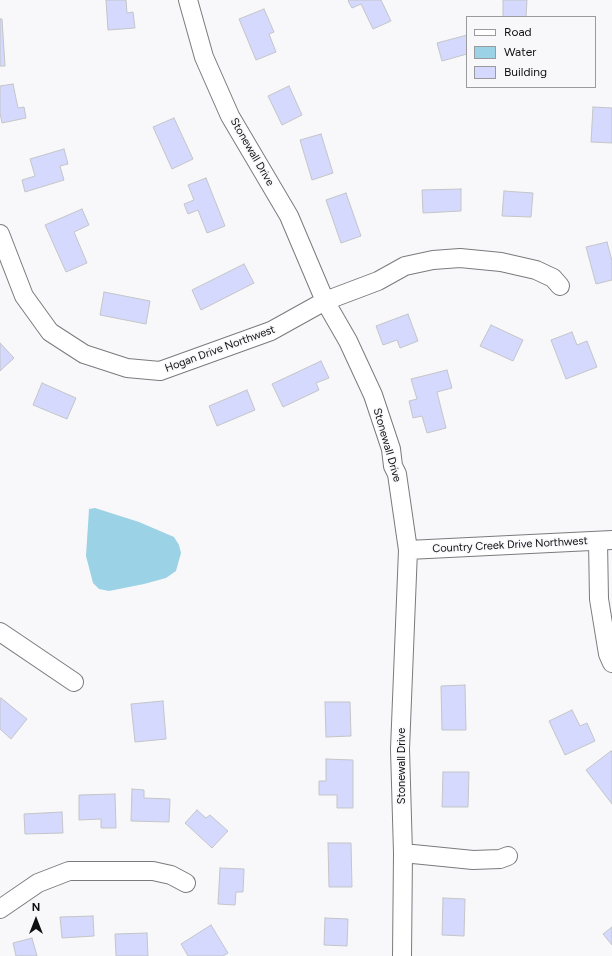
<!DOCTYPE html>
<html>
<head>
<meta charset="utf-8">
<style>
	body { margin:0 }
	#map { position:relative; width:612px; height:956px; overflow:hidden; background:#f8f8fb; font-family:Figtree,sans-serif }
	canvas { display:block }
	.legend { position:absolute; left:466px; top:16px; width:130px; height:72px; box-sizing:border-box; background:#f8f8fb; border:1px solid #9b9b9d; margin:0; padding:5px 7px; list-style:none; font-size:12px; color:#0f1010 }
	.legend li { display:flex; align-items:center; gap:8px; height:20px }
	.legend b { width:20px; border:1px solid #9b9b9d }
	.north { position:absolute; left:16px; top:900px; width:40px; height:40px; -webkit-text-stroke:3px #f8f8fb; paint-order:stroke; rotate:0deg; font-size:11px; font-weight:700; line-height:16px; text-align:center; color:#0f1010 }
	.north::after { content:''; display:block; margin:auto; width:14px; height:18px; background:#0f1010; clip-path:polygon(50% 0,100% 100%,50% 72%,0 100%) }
</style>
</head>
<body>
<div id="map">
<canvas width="612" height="956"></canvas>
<ul class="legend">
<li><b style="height:5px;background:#fff"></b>Road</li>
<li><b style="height:11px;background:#9cd2e5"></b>Water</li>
<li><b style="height:11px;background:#d4d9fd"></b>Building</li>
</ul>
<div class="north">N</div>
</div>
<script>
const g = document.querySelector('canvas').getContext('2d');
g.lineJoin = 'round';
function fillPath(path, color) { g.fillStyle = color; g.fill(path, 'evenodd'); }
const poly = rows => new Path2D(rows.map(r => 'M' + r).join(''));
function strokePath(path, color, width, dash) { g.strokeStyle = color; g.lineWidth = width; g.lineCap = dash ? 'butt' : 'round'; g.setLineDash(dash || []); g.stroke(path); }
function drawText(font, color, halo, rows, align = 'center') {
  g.font = font + ' Figtree,sans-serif'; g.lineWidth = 3; g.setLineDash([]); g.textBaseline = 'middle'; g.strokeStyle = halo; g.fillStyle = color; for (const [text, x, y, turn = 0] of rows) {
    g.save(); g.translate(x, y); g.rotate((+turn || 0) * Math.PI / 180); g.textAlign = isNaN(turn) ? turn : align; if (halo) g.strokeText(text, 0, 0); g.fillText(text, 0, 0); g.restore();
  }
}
fillPath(poly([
	[95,508,139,522,174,537,179,545,181,553,176,571,166,578,144,584,109,591,99,589,93,583,86,556,89,509]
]), '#9cd2e5');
const building = poly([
	[106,0,126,0,127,13,133,12,135,28,108,30,106,0],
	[349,0,381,0,391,21,373,29,361,4,352,8,348,1,349,0],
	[503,0,527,0,526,17,503,17,503,0],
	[264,9,274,32,269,34,276,52,256,60,239,19,264,9],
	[0,19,2,19,5,66,0,66,0,19],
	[467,35,467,54,442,61,437,43,467,35],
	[13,84,18,108,24,107,26,118,2,123,0,113,0,86,13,84],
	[289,86,302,115,282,125,268,96,289,86],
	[593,107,612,108,612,143,591,142,593,107],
	[174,118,193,159,172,169,153,127,174,118],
	[321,134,333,173,312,180,300,140,321,134],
	[64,149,68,164,60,166,64,180,25,192,22,180,35,176,30,159,64,149],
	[206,178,225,226,207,233,198,210,188,214,184,204,194,200,188,185,206,178],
	[461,189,461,211,423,213,422,190,461,189],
	[504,191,533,193,531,217,502,216,504,191],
	[346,193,361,236,341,243,326,200,346,193],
	[82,209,89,225,74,232,87,263,66,272,45,225,82,209],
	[607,242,612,261,612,280,596,284,586,247,607,242],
	[244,264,254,283,201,310,192,290,244,264],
	[104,292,150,301,146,324,100,315,104,292],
	[408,314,418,341,400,348,397,340,383,345,376,326,408,314],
	[491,325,523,340,513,361,480,346,491,325],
	[572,332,577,345,587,341,597,367,566,379,551,340,572,332],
	[0,343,14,358,0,371,0,343],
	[321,361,329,378,316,383,319,390,283,407,272,384,321,361],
	[447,370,452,388,437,392,446,428,427,433,422,416,413,418,409,401,417,399,411,379,447,370],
	[42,383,76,398,67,419,33,405,42,383],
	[247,390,255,410,217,426,209,406,247,390],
	[465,685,466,730,442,730,441,686,465,685],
	[1,698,27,719,11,739,0,729,0,700,1,698],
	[163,701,166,739,135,742,131,704,163,701],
	[325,702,350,702,351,736,326,737,325,702],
	[572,710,580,726,587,723,595,741,565,755,549,721,572,710],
	[611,751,612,752,612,804,586,770,611,751],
	[326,759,353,760,353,808,337,808,337,795,319,795,319,781,326,781,326,759],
	[443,772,469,772,468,807,442,807,443,772],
	[132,789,144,790,144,798,170,799,169,822,131,821,132,789],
	[115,794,116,828,101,828,101,819,79,820,79,795,115,794],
	[197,810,206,818,210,815,228,831,212,848,185,823,197,810],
	[62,812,63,833,25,834,24,814,62,812],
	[328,843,351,843,352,887,329,887,328,843],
	[220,868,244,869,243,892,236,892,235,905,218,904,220,868],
	[443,898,465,899,464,936,442,935,443,898],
	[93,916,94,936,62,938,60,917,93,916],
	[325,918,348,919,347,946,324,945,325,918],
	[211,925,228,953,223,956,188,956,181,944,211,925],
	[612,927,612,945,603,934,612,927],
	[147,933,148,956,116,956,115,934,147,933],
	[32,938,37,956,16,956,13,943,32,938]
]);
fillPath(building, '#d4d9fd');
strokePath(building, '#c4c5c7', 1);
const street = poly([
	[188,0,204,57,230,116,289,216,325,301,348,341,373,395,391,449,393,466,397,474,408,550,400,749,403,853,402,956],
	[0,234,24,296,50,332,84,354,127,368,160,371,271,331,325,301,378,281,405,266,433,260,460,258,501,262,536,270,553,278,560,286],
	[598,541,599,599,608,654,612,663],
	[408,550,612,540],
	[0,632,74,682],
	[403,853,473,860,500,859,508,856],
	[0,909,38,883,69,871,153,871,171,875,186,883]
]);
strokePath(street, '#7a7b7d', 20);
strokePath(street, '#fff', 18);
drawText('11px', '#0f1010', '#f8f8fb', [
	["Stonewall Drive",252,152,60],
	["Hogan Drive Northwest",220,349,-20],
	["Stonewall Drive",387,445,74],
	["Country Creek Drive Northwest",510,545,-3],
	["Stonewall Drive",402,766,-90]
]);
</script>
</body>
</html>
